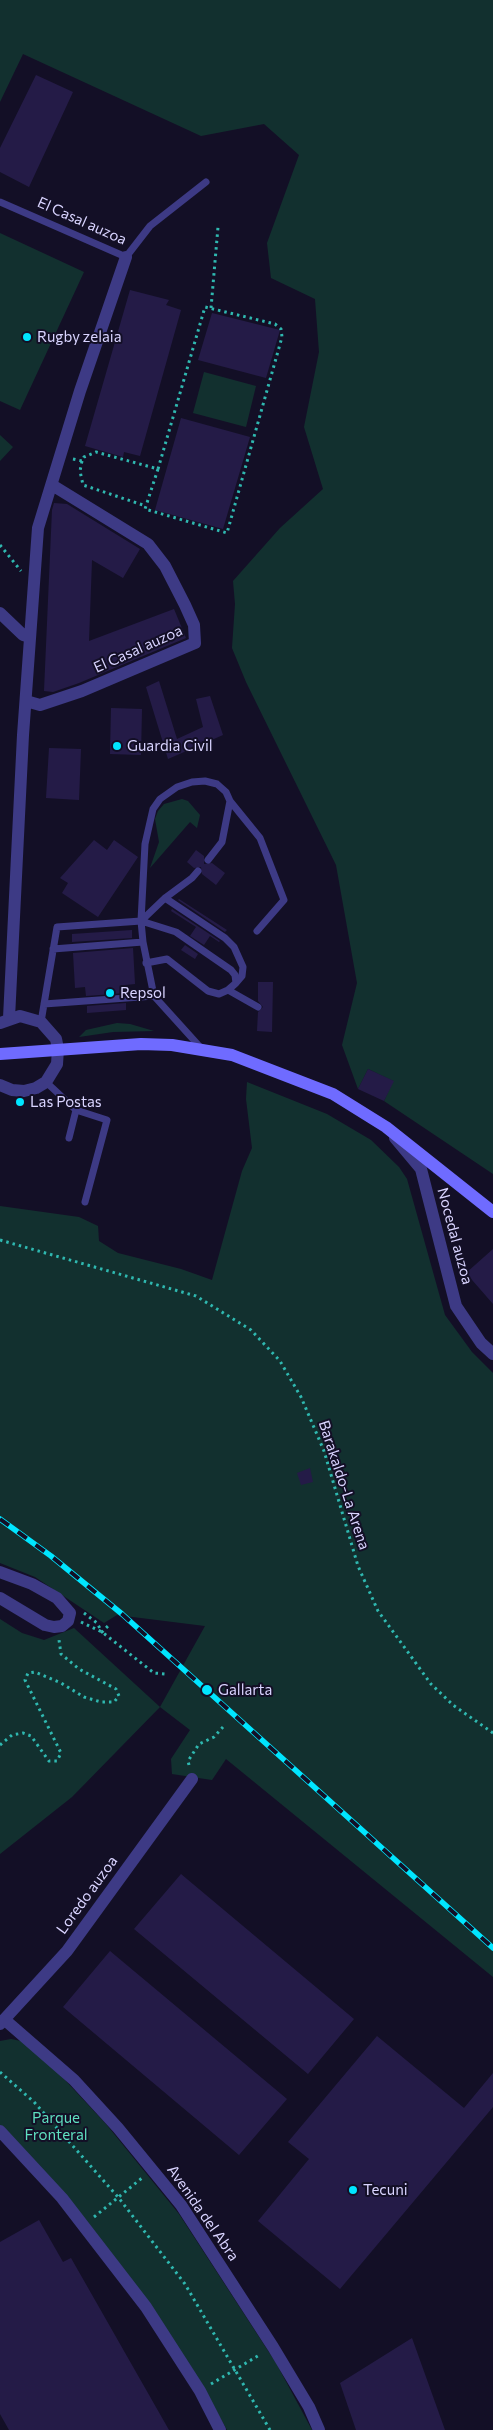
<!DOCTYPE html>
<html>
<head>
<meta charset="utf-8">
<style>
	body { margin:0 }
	canvas { display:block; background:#130f26 }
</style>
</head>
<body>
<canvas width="493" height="2430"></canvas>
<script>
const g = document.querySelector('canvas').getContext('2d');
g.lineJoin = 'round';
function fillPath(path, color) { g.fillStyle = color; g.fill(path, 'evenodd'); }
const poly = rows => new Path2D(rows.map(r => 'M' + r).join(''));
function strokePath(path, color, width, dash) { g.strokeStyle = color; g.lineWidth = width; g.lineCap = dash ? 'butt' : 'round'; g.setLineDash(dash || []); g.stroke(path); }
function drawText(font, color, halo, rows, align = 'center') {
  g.font = font + ' Commissioner,sans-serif'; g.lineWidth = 4; g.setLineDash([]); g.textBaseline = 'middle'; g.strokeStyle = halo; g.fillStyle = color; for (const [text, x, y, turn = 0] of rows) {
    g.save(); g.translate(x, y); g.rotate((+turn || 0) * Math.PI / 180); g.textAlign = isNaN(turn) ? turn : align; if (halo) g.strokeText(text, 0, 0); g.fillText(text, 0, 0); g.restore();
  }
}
fillPath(poly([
	[0,0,493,0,493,1174,384,1101,393,1081,368,1069,358,1089,342,1045,357,983,336,865,246,682,232,648,235,604,233,581,280,528,323,489,304,427,319,352,315,299,271,278,267,243,299,155,264,124,201,136,23,54,0,102],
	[0,233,84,272,20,410,0,401],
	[204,372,256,386,246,427,193,413],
	[0,435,13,447,0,461],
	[182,799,188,801,200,815,197,828,190,822,150,868,159,842,155,819,158,811,164,804],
	[117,1023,130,1024,154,1031,113,1032,79,1037,86,1030],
	[247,1082,327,1114,371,1140,399,1167,407,1179,445,1315,472,1352,493,1373,493,1977,226,1759,212,1780,172,1774,171,1759,190,1730,160,1707,72,1797,0,1854,0,1619,22,1633,44,1640,74,1628,160,1707,205,1626,117,1615,104,1623,35,1577,0,1563,0,1206,79,1217,98,1226,99,1241,118,1253,181,1269,212,1280,242,1171,252,1148,246,1099],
	[11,2039,21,2041,51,2065,106,2124,179,2214,276,2363,312,2430,227,2430,201,2383,0,2125,0,2041]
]), '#12302f');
fillPath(poly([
	[36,75,73,92,29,187,0,172,0,148],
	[130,290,169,300,166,305,181,310,140,456,124,452,123,457,85,446],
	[212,313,280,330,266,378,198,360],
	[181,418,250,437,223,529,155,510],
	[54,503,67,504,140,549,123,578,92,560,89,641,174,609,186,638,79,683,53,692,44,691,52,510],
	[159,681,177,739,203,727,196,699,210,696,223,735,168,759,146,687],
	[111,708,142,709,141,755,110,754],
	[49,748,81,749,79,800,46,798],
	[94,840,107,850,114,840,138,857,98,917,62,893,68,883,60,878],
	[196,850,204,856,204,864,212,863,225,873,216,885,202,874,201,867,194,868,187,862],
	[179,899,227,930,225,932,178,900],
	[172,909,220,941,219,942,210,936,204,945,190,936,196,927,171,911],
	[132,930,132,938,72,942,72,934],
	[185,945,198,954,195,959,181,950],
	[133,948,135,984,125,985,125,993,86,996,85,987,75,988,73,953],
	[258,982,273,982,272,1032,257,1031,258,1012,263,1007,258,1001],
	[126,1003,126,1010,87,1013,87,1006],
	[368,1069,394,1081,384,1101,358,1089],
	[493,1249,493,1304,466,1273],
	[310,1468,313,1482,301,1485,297,1473],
	[181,1874,354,2019,308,2074,134,1929],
	[110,1951,287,2099,239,2155,63,2007],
	[377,2036,464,2108,493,2073,493,2107,340,2289,258,2221,309,2159,288,2142],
	[39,2220,63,2262,71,2258,169,2430,9,2430,0,2414,0,2242],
	[412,2338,445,2430,356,2430,340,2383]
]), '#241b47');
strokePath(poly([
	[211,308,218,227],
	[73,459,82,461,84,457,96,452,158,469,205,307,275,324,281,329,282,337,227,533,145,509,158,469],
	[82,461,80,471,83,485,146,506],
	[0,545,21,571],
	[0,1240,196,1296,251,1330,280,1361,301,1397,324,1451,358,1566,378,1611,431,1684,453,1705,493,1733],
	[84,1613,97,1623,102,1632,110,1624],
	[81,1622,102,1632,154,1673,165,1674],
	[0,1745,12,1735,23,1733,31,1736,49,1761,57,1761,61,1753,25,1680,28,1673,35,1672,61,1683,84,1697,101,1702,114,1702,119,1696,116,1689,79,1669,61,1654,59,1640],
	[189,1765,188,1761,199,1744,214,1737,223,1727],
	[0,2072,34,2102,118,2197,185,2284,270,2430],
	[94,2217,142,2178],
	[211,2384,261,2354]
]), '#2fb8b0', 3, [2.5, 4]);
strokePath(poly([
	[0,202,126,257,150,226,206,182],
	[230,801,260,838,284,900,257,931],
	[198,871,192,878,165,898,141,921,145,844,153,809,160,799,177,787,192,782,205,781,217,784,226,792,230,801,222,842,208,860],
	[165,898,225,938,234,947,243,967,242,976,236,983],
	[141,921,143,942,154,996,201,1048],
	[53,949,143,942],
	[228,990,258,1007],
	[44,1004,154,996],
	[41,1022,57,927,141,921,176,932,231,970,235,975,236,983,228,990,219,994,208,991,167,959,146,963],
	[46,1082,76,1110,107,1120,85,1202],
	[69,1138,76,1110]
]), '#3d3a85', 7);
strokePath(poly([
	[0,613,23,635,30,637],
	[26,701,40,705,82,691,195,643,194,625,185,605,165,566,148,544,52,485],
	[9,1018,23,735,38,528,80,391,126,257],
	[0,1023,20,1016,41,1022,56,1039,58,1049,57,1064,46,1082,36,1088,24,1091,12,1090,0,1085],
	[395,1138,421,1169,456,1306,481,1343,493,1354],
	[0,1572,32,1584,57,1598,70,1613,68,1621,62,1626,54,1627,45,1625,0,1598],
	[5,2020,74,2080,118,2128,181,2205,273,2347,309,2407,319,2430],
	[0,2024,67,1951,192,1779],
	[0,2131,62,2198,146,2307,200,2391,220,2430]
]), '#3d3a85', 12);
strokePath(poly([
	[0,1054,141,1044,172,1045,232,1055,333,1094,386,1127,493,1212]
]), '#6f6bff', 12);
const rail = poly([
	[0,1519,51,1556,122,1614,493,1948]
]);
strokePath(rail, '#00e5ff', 5.5);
strokePath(rail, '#130f26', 4, [11]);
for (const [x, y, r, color] of [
	[27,337,5,"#00e5ff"],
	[117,746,5,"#00e5ff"],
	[110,993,5,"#00e5ff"],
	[20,1102,5,"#00e5ff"],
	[207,1690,6,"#00e5ff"],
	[353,2190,5,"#00e5ff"]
]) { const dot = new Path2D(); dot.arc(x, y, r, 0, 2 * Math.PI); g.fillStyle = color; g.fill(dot); strokePath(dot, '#130f26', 2); }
drawText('15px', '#d9d4ff', '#130f26', [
	["El Casal auzoa",82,221,24],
	["El Casal auzoa",138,649,-24],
	["Nocedal auzoa",455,1236,75],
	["Barakaldo-La Arena",344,1485,72],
	["Loredo auzoa",87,1895,-54],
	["Avenida del Abra",203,2213,55]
]);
drawText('15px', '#d9d4ff', '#130f26', [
	["Rugby zelaia",37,337],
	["Guardia Civil",127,746],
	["Repsol",120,993],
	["Las Postas",30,1102],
	["Gallarta",218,1690],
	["Tecuni",363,2190]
], 'left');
drawText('15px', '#5fe0c0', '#130f26', [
	["Parque",56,2118],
	["Fronteral",56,2135]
]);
</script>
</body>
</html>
